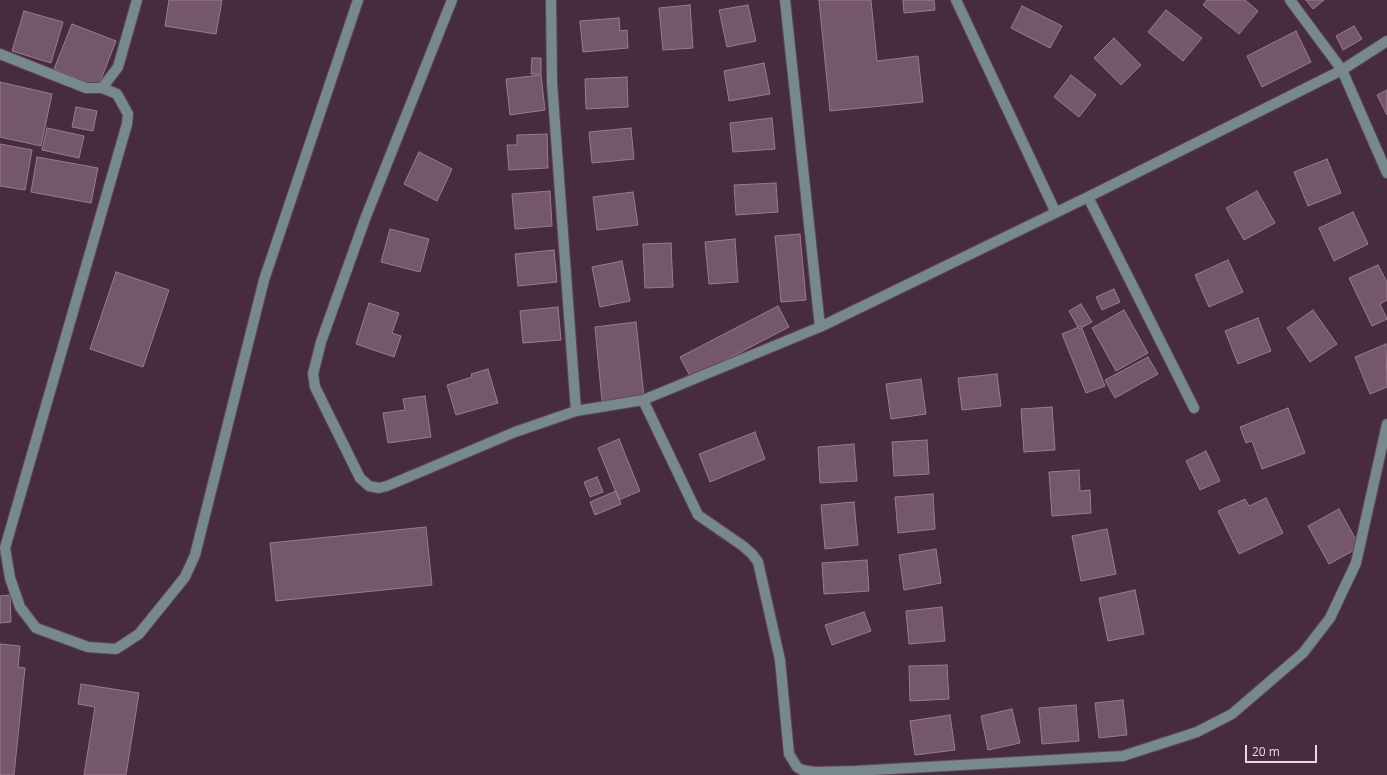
<!DOCTYPE html>
<html>
<head>
<meta charset="utf-8">
<style>
	body { margin:0 }
	#map { position:relative; width:1387px; height:775px; overflow:hidden; background:#462c3e; font-family:"Open Sans",sans-serif }
	canvas { display:block }
	.scale { position:absolute; left:1245px; top:745px; width:72px; height:18px; box-sizing:border-box; border:2px solid #e9d8e3; border-top:0; padding-left:5px; font-size:12px; line-height:14px; white-space:nowrap; color:#e9d8e3; -webkit-text-stroke:3px #462c3e; paint-order:stroke }
</style>
</head>
<body>
<div id="map">
<canvas width="1387" height="775"></canvas>
<div class="scale">20 m</div>
</div>
<script>
const g = document.querySelector('canvas').getContext('2d');
g.lineJoin = 'round';
function fillPath(path, color) { g.fillStyle = color; g.fill(path, 'evenodd'); }
const poly = rows => new Path2D(rows.map(r => 'M' + r).join(''));
function strokePath(path, color, width, dash) { g.strokeStyle = color; g.lineWidth = width; g.lineCap = dash ? 'butt' : 'round'; g.setLineDash(dash || []); g.stroke(path); }
const building = poly([
	[169,0,222,0,216,34,165,26,169,0],
	[819,0,871,0,877,61,918,56,923,102,830,111,819,0],
	[903,0,934,0,935,10,904,13,903,0],
	[1207,0,1245,0,1258,11,1239,34,1203,5,1207,0],
	[1306,0,1324,0,1313,9,1306,0],
	[690,5,693,48,663,50,659,8,690,5],
	[748,5,756,41,727,47,719,10,748,5],
	[1022,6,1062,26,1050,48,1011,28,1022,6],
	[1166,10,1202,38,1183,61,1148,32,1166,10],
	[24,11,63,22,51,63,12,51,24,11],
	[619,18,620,31,627,30,628,48,583,52,580,21,619,18],
	[72,24,116,41,98,87,54,69,72,24],
	[1354,26,1362,39,1343,50,1336,36,1354,26],
	[1296,31,1311,62,1262,87,1247,56,1296,31],
	[1114,38,1141,65,1121,85,1094,58,1114,38],
	[532,58,541,58,541,74,531,74,532,58],
	[764,63,770,94,729,101,724,71,764,63],
	[541,75,545,110,510,115,506,79,541,75],
	[1071,75,1096,95,1079,117,1054,97,1071,75],
	[627,77,628,107,586,109,585,79,627,77],
	[0,82,52,94,41,146,0,137,0,82],
	[1387,90,1387,115,1377,95,1387,90],
	[76,107,97,111,93,131,72,127,76,107],
	[772,118,775,149,733,152,730,123,772,118],
	[47,128,84,136,79,158,42,150,47,128],
	[631,128,634,159,592,163,589,132,631,128],
	[547,134,548,168,509,170,507,145,517,145,517,135,547,134],
	[0,144,32,150,25,190,0,186,0,144],
	[419,152,452,169,437,201,404,184,419,152],
	[37,157,98,168,91,203,31,192,37,157],
	[1327,159,1341,193,1308,206,1294,172,1327,159],
	[776,183,778,212,736,215,734,185,776,183],
	[550,191,552,226,515,229,512,194,550,191],
	[1257,191,1275,223,1244,240,1226,208,1257,191],
	[633,192,638,225,597,230,593,197,633,192],
	[1353,212,1368,244,1334,261,1319,228,1353,212],
	[390,229,429,239,420,272,381,262,390,229],
	[800,234,806,300,781,302,775,236,800,234],
	[735,239,738,282,709,284,705,242,735,239],
	[671,243,673,287,645,288,643,244,671,243],
	[554,250,557,282,518,286,515,254,554,250],
	[1228,260,1243,292,1209,307,1195,275,1228,260],
	[622,261,630,301,600,307,592,267,622,261],
	[1378,265,1387,282,1387,300,1380,304,1387,319,1372,326,1349,278,1378,265],
	[116,272,169,290,143,367,90,349,116,272],
	[1114,289,1120,302,1102,310,1096,297,1114,289],
	[369,303,399,313,392,333,401,336,394,357,356,344,369,303],
	[1081,304,1092,322,1079,329,1069,311,1081,304],
	[778,306,789,327,691,378,680,357,778,306],
	[558,307,561,340,523,343,520,311,558,307],
	[1124,310,1148,353,1116,371,1092,328,1124,310],
	[1313,310,1337,344,1310,362,1287,328,1313,310],
	[1258,318,1271,351,1238,364,1225,331,1258,318],
	[636,322,644,397,602,401,595,327,636,322],
	[1081,326,1105,386,1086,393,1062,334,1081,326],
	[1386,344,1387,387,1370,394,1355,357,1386,344],
	[1148,357,1158,374,1115,398,1105,380,1148,357],
	[488,369,498,403,456,415,447,385,472,377,471,374,488,369],
	[997,374,1001,406,962,410,958,378,997,374],
	[921,379,926,414,891,419,886,384,921,379],
	[425,396,431,437,388,443,383,413,405,410,403,399,425,396],
	[1052,407,1055,450,1024,452,1021,409,1052,407],
	[1288,408,1305,453,1262,469,1252,441,1246,443,1240,427,1288,408],
	[755,432,765,459,710,482,699,454,755,432],
	[619,439,640,491,619,500,598,448,619,439],
	[927,440,929,474,894,476,892,442,927,440],
	[854,444,857,481,820,483,818,447,854,444],
	[1206,451,1220,481,1200,490,1186,461,1206,451],
	[1079,470,1080,491,1090,490,1091,513,1052,516,1049,472,1079,470],
	[597,477,603,492,590,497,584,482,597,477],
	[616,491,621,504,595,515,590,502,616,491],
	[933,494,935,529,898,533,895,497,933,494],
	[1266,498,1283,533,1239,554,1218,511,1245,499,1249,506,1266,498],
	[854,502,858,545,825,549,821,505,854,502],
	[1339,509,1360,547,1329,564,1308,526,1339,509],
	[426,527,432,585,276,601,270,543,426,527],
	[1107,529,1116,574,1081,581,1072,536,1107,529],
	[936,549,941,583,904,590,899,555,936,549],
	[867,560,869,591,824,594,822,563,867,560],
	[1135,590,1144,634,1108,641,1099,598,1135,590],
	[10,595,11,622,0,623,0,596,10,595],
	[942,607,945,641,909,644,906,611,942,607],
	[864,612,871,631,832,645,825,625,864,612],
	[0,644,20,646,18,667,25,668,14,775,0,775,0,644],
	[947,665,949,699,910,701,909,666,947,665],
	[81,684,139,693,126,775,84,775,95,707,78,704,81,684],
	[1123,700,1127,735,1099,738,1095,703,1123,700],
	[1076,705,1079,741,1042,744,1039,708,1076,705],
	[1012,709,1020,743,988,750,981,716,1012,709],
	[950,715,955,750,915,755,910,721,950,715]
]);
fillPath(building, '#74576b');
strokePath(building, '#9a7b8f', 1);
const minor = poly([
	[452,0,365,219,321,342,313,374,315,387,360,478,369,486,379,488,387,486,515,432,576,411,643,400,820,327,1088,197,1342,70,1387,41],
	[551,0,552,83,576,411],
	[785,0,820,327],
	[956,0,1055,211],
	[1290,0,1342,70,1387,173],
	[0,54,86,88,102,88,118,67,137,0],
	[102,88,117,94,128,114,127,124,5,548,10,578,20,607,36,628,88,647,116,649,139,634,185,577,195,555,264,280,358,0],
	[1088,197,1194,408],
	[643,400,698,515,743,546,752,554,758,562,780,660,789,754,797,767,802,770,815,772,855,771,1123,756,1197,732,1232,714,1303,653,1330,618,1356,563,1387,424]
]);
strokePath(minor, '#604858', 12);
strokePath(minor, '#77898d', 10);
</script>
</body>
</html>
